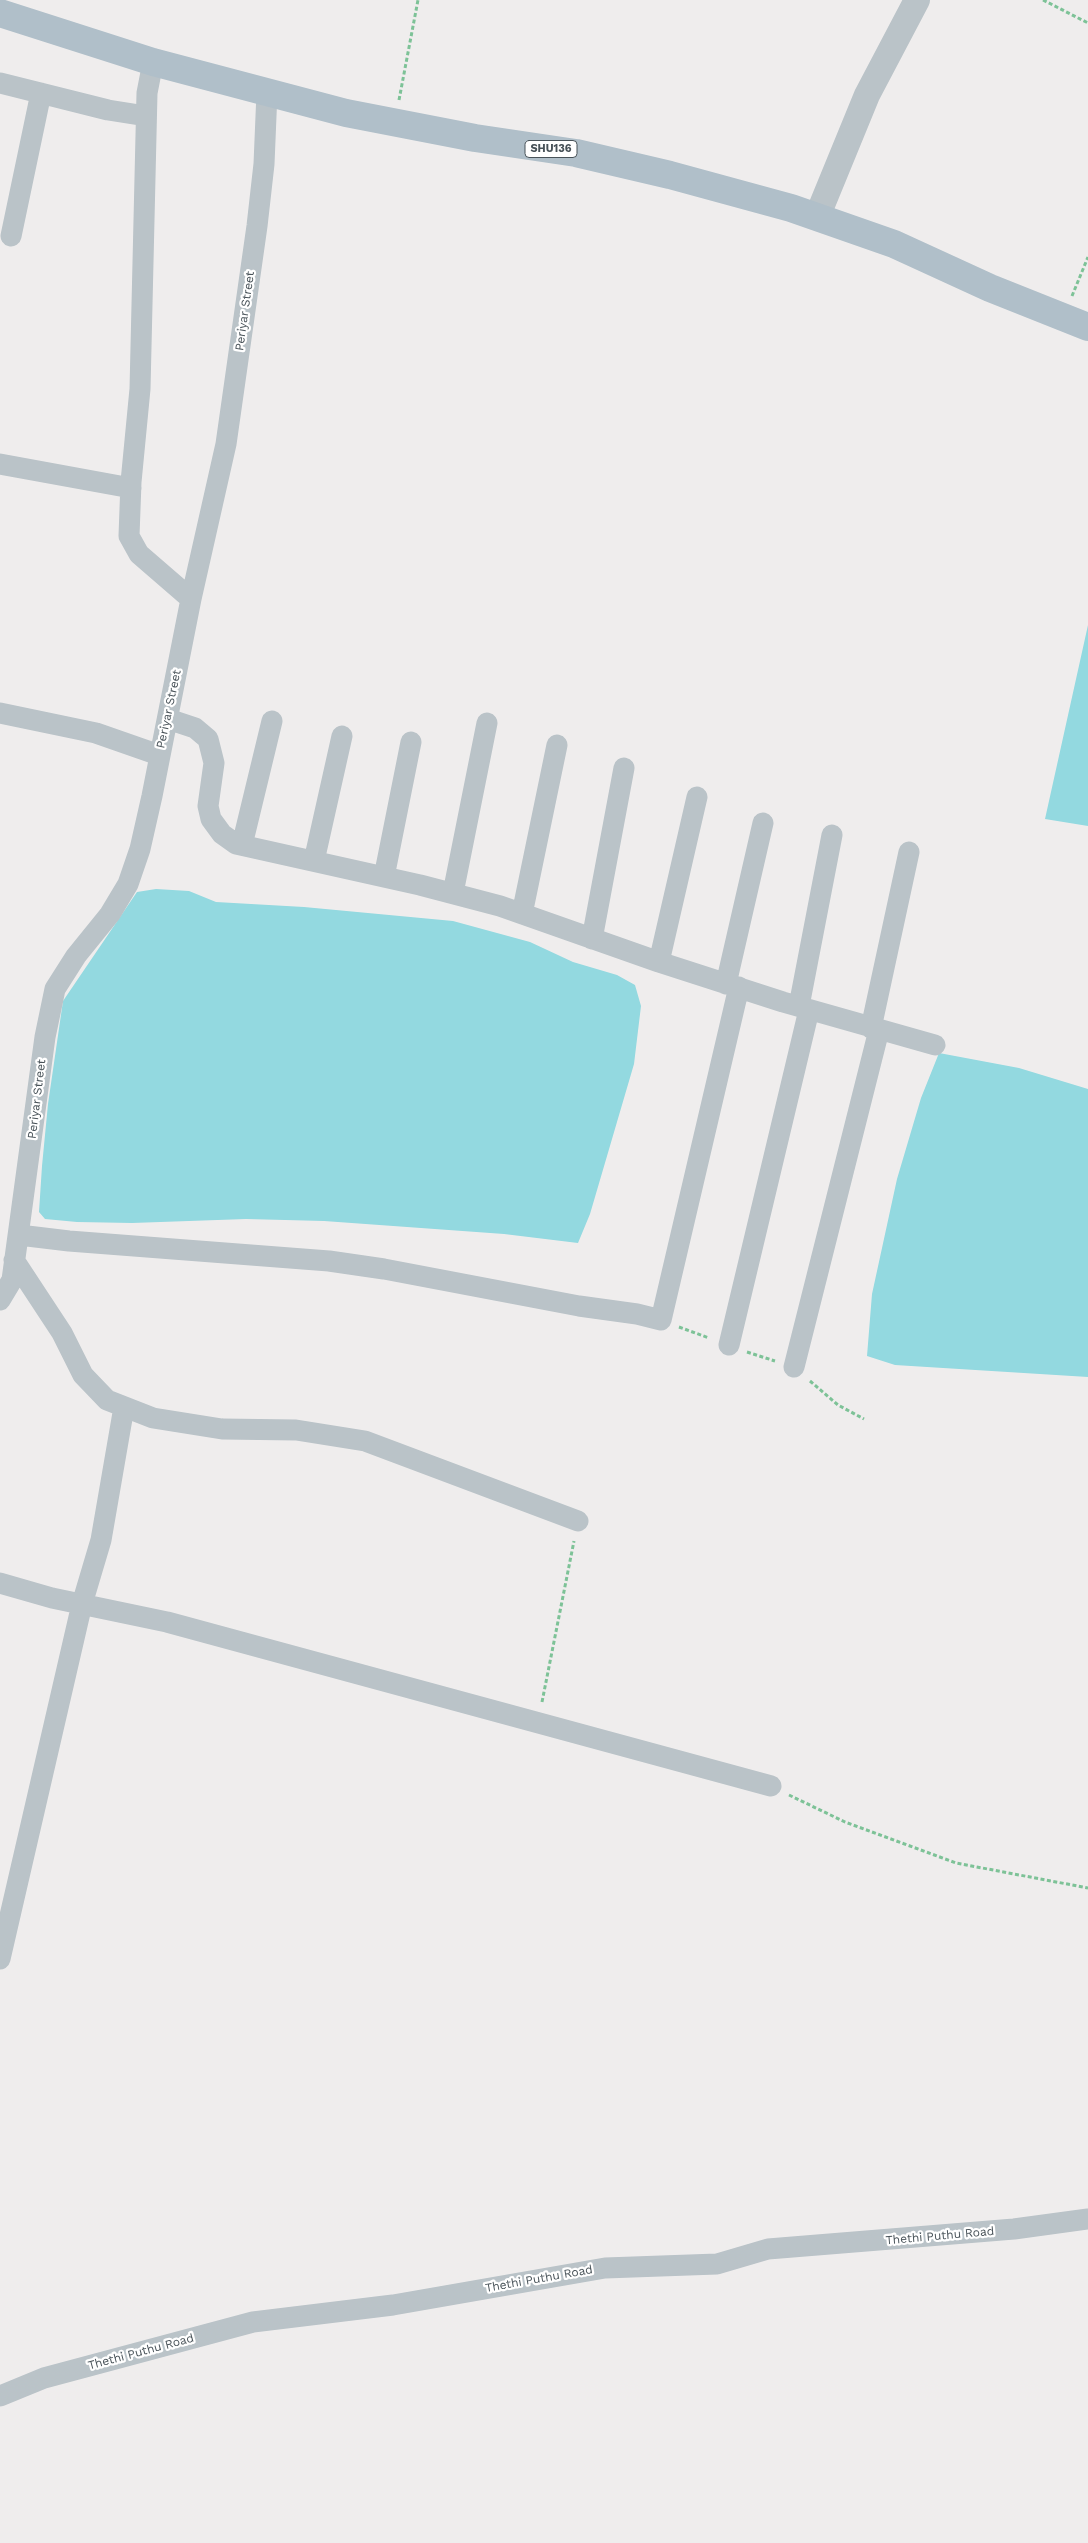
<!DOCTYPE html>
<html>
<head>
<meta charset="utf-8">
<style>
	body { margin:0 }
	canvas { display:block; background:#efeded }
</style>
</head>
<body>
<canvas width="1088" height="2543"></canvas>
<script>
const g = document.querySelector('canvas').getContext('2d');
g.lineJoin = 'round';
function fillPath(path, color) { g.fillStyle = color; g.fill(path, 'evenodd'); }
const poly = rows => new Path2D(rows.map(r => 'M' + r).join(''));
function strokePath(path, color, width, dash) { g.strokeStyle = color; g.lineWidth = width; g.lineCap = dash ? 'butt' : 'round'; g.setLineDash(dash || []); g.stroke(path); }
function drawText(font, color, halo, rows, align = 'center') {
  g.font = font + ' "Work Sans",sans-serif'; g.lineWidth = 4.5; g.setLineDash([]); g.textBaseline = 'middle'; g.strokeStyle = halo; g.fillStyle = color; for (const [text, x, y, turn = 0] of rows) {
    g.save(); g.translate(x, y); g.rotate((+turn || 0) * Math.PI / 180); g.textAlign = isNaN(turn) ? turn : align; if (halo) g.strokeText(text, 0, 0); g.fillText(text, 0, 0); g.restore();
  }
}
fillPath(poly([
	[1088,625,1088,826,1045,819],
	[156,889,189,891,216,902,304,907,453,921,530,942,573,962,617,975,635,985,641,1006,634,1064,590,1214,578,1243,504,1234,324,1221,246,1219,132,1223,77,1222,45,1219,39,1212,42,1166,48,1104,63,1001,137,892],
	[939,1053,1019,1068,1088,1089,1088,1377,895,1365,867,1356,872,1294,897,1179,921,1098]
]), '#93d9e0');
strokePath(poly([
	[1043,0,1088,23],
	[399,100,418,0],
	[1072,296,1088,257],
	[679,1327,709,1338],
	[747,1352,775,1361],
	[810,1381,838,1405,864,1419],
	[542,1702,574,1541],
	[789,1795,845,1822,956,1863,1088,1888]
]), '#7dc297', 3, [4, 2.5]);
strokePath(poly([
	[153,62,147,93,140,389,131,482,129,536,139,554,191,599],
	[0,83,108,110,146,116],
	[11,236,41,93],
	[0,464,131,488],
	[0,713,96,733,159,755],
	[168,719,195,728,208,739,214,763,208,806,211,819,222,834,236,844,420,885,500,906,659,962,783,1002,935,1045],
	[242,845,272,721],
	[314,861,342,736],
	[384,877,411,742],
	[453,893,487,723],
	[522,914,557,745],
	[592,939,624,768],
	[659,962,697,797],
	[726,984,763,823],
	[799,1006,832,835],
	[871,1028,909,852],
	[19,1235,69,1241,329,1261,384,1269,579,1306,637,1314,661,1320,739,987],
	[14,1260,62,1333,83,1375,107,1400,153,1418,222,1429,296,1430,365,1441,578,1521],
	[0,1300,12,1280,45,1037,55,989,76,956,110,914,128,884,140,849,152,796,191,599,226,444,257,226,264,164,267,92],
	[729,1345,809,1010],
	[794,1367,879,1030],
	[0,1583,52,1598,167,1622,771,1786],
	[0,1959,82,1604,101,1540,124,1407],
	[0,2396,44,2378,253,2322,393,2305,605,2268,717,2264,768,2249,1014,2229,1088,2219]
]), '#bac3c8', 21);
strokePath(poly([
	[817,217,867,95,917,0]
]), '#bac3c8', 26);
strokePath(poly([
	[0,13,153,62,346,113,475,138,576,153,670,175,791,208,894,244,990,288,1088,327]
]), '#b0bfc9', 28);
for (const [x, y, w] of [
	[551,149,52]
]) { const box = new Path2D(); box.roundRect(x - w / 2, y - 8.5, w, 17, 4); g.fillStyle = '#fff'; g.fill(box); strokePath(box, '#485258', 1); }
drawText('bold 11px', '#485258', null, [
	["SHU136",551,149]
]);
drawText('12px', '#485258', '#fff', [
	["Periyar Street",245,311,-82],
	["Periyar Street",169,709,-78],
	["Periyar Street",37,1099,-83],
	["Thethi Puthu Road",940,2236,-5],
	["Thethi Puthu Road",539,2279,-10],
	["Thethi Puthu Road",141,2352,-15]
]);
</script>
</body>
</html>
